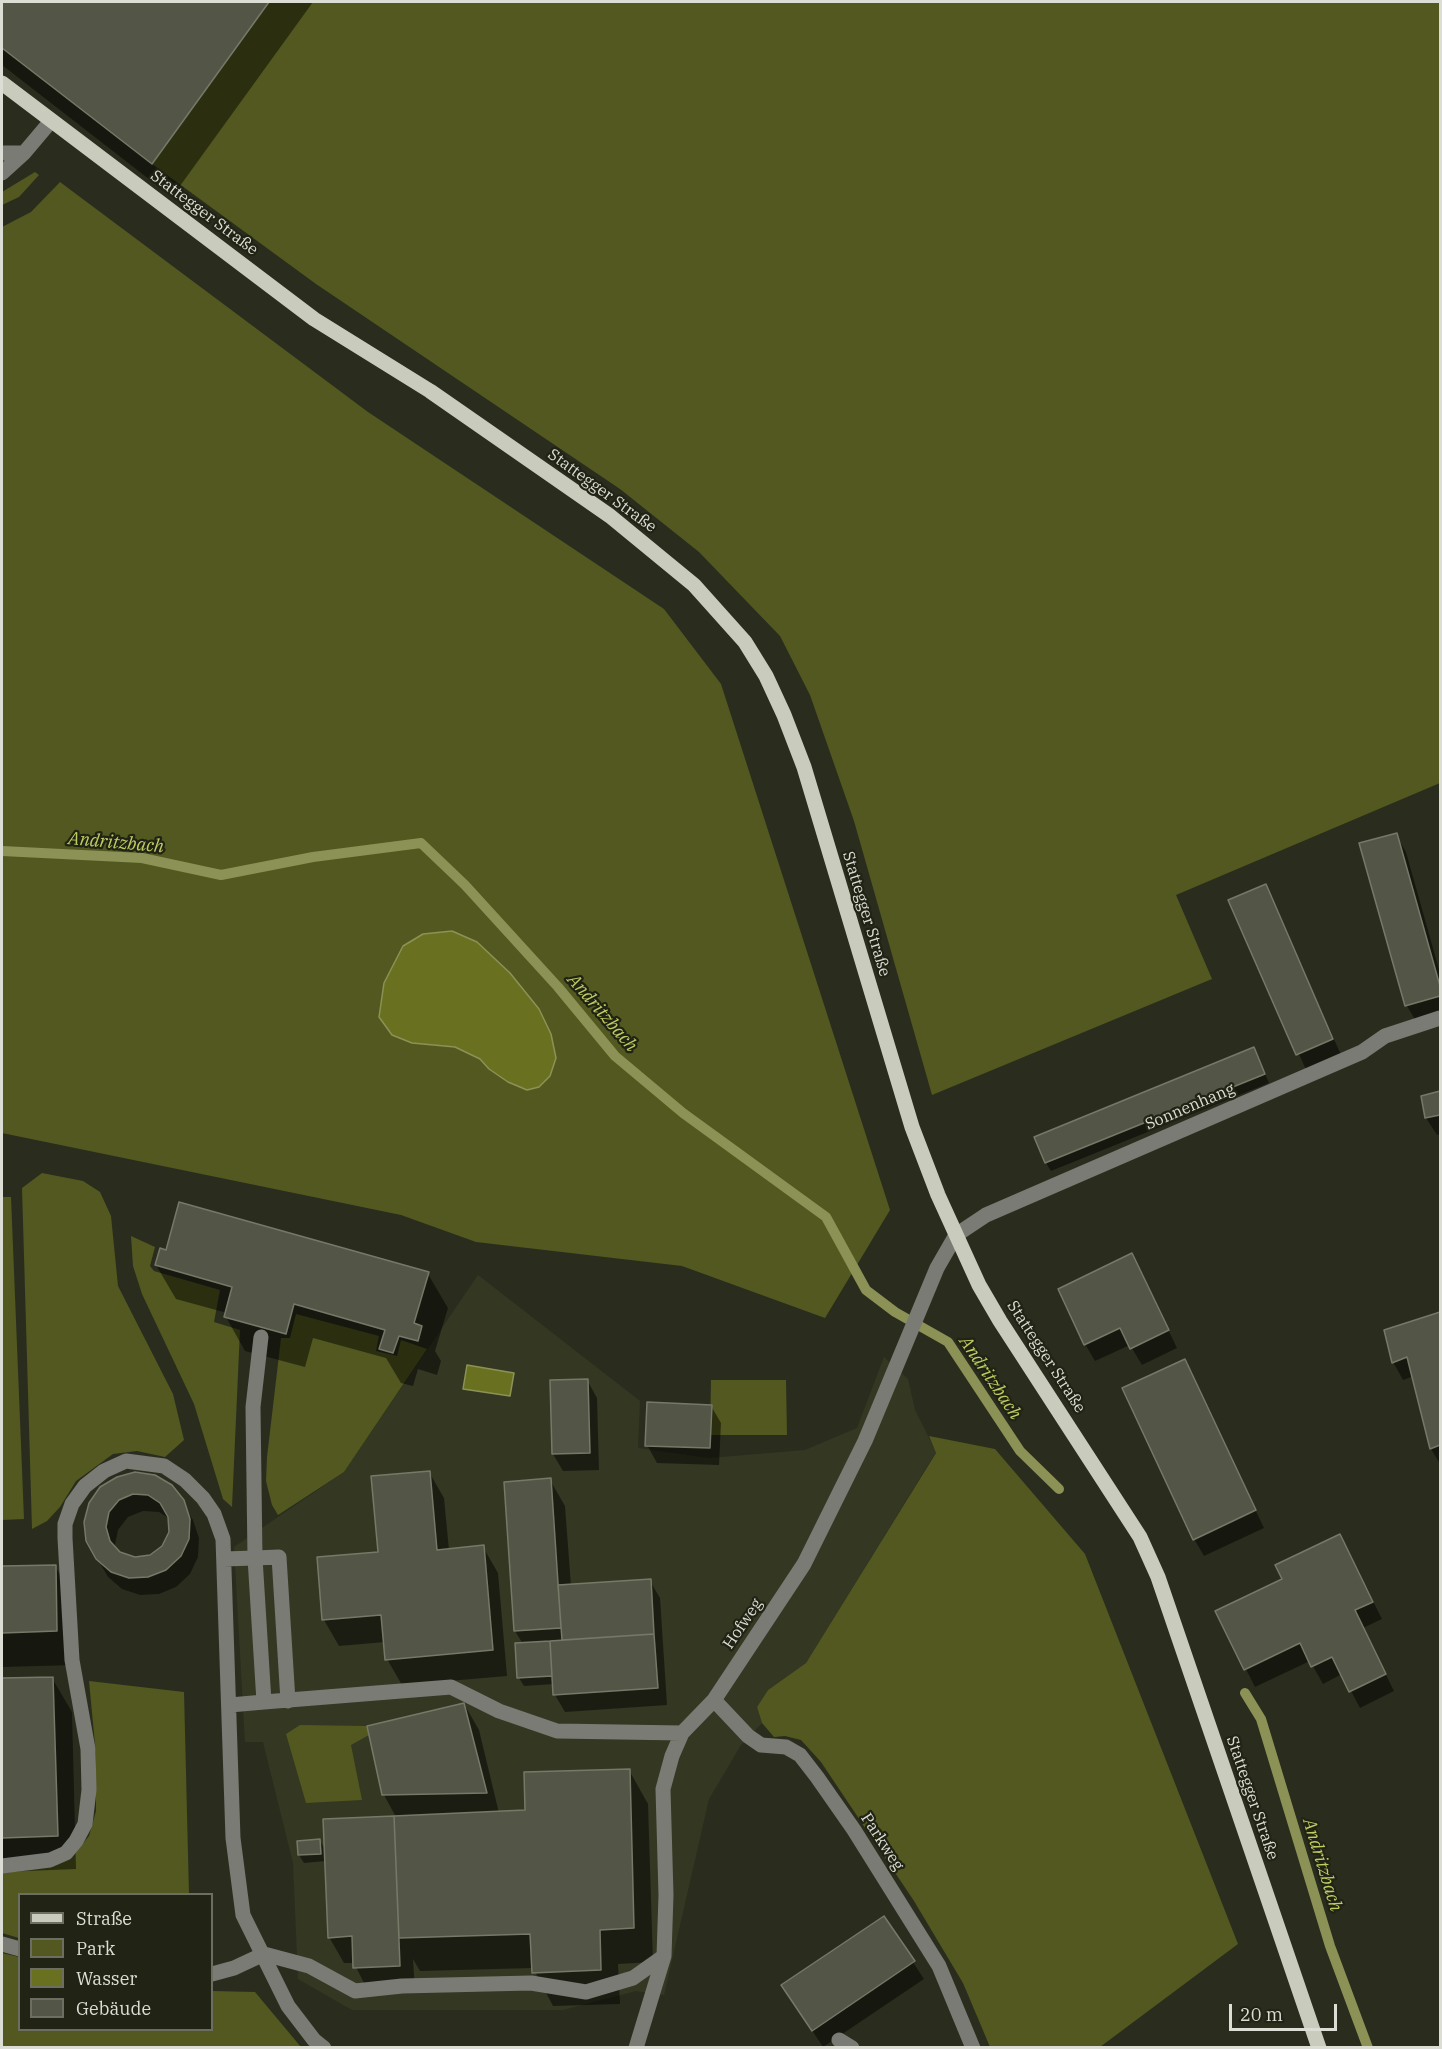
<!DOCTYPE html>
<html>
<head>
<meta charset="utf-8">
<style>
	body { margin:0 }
	#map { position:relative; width:1442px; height:2049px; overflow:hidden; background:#2a2d1e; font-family:"IBM Plex Serif",serif }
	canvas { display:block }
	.frame { position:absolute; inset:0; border:3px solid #dcded5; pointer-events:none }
	.legend { position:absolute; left:18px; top:1893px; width:195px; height:138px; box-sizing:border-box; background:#212315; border:2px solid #6c6e62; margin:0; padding:8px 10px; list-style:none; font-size:18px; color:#dcded5 }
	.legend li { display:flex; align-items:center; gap:12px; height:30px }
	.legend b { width:30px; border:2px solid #6c6e62 }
	.scale { position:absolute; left:1229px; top:2004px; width:108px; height:27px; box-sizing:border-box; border:3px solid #dcded5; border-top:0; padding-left:8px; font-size:18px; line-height:21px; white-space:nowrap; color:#dcded5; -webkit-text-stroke:4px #212315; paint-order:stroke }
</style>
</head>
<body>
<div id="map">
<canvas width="1442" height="2049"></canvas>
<div class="frame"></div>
<ul class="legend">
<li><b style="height:8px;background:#c9ccbd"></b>Straße</li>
<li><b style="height:16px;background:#52581f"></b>Park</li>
<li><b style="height:16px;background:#697120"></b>Wasser</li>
<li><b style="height:16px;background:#535646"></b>Gebäude</li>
</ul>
<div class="scale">20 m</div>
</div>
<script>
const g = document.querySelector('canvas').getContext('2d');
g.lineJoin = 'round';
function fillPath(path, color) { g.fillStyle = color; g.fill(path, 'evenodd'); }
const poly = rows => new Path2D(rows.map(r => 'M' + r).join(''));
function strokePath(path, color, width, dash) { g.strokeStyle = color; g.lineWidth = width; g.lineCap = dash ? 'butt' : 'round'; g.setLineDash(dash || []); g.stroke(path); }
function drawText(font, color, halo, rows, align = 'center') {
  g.font = font + ' "IBM Plex Serif",serif'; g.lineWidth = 4.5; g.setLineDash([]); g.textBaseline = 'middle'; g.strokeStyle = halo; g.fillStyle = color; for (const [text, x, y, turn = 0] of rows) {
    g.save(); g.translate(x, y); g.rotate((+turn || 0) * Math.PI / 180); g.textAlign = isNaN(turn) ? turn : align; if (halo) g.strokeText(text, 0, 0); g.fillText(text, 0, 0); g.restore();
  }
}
fillPath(poly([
	[478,1275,640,1401,638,1448,709,1458,805,1450,857,1428,884,1357,908,1379,915,1410,936,1452,806,1663,768,1690,757,1707,762,1723,741,1745,709,1799,664,1995,636,1991,563,2010,352,2010,298,1979,293,1863,263,1742,245,1742,234,1547,344,1472]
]), '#343722');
fillPath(poly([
	[269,2,1440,2,1440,783,1176,895,1212,979,932,1095,854,821,810,695,780,636,699,552,620,489,316,284,152,164],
	[35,172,39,175,19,197,2,205,2,192],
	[60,182,368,412,664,609,721,684,890,1210,825,1318,682,1266,476,1242,401,1215,2,1133,2,227,31,212],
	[403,946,489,1069,480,1059,455,1047,412,1043,379,1017,384,983],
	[42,1173,83,1181,100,1192,111,1216,118,1286,173,1394,184,1440,165,1457,137,1451,113,1454,76,1481,60,1507,47,1521,32,1529,22,1188],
	[2,1197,11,1197,24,1519,2,1520],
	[131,1236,155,1247,150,1266,154,1271,220,1290,214,1322,240,1330,232,1507,223,1499,194,1404,142,1294,133,1266],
	[296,1314,379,1336,376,1351,397,1356,401,1340,427,1349,344,1472,278,1515,272,1505,266,1481,267,1457,281,1338,290,1338],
	[711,1380,786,1380,787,1435,710,1435],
	[929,1436,995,1449,1085,1554,1238,1944,1100,2047,990,2047,963,1983,914,1901,821,1762,801,1740,785,1736,774,1737,762,1723,757,1707,768,1690,806,1663,936,1453],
	[89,1681,184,1692,189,1894,20,1894,19,1938,2,1933,2,1873,50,1867,72,1857,89,1836,96,1811,96,1755],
	[300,1725,367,1726,369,1735,351,1745,362,1800,306,1803,286,1734],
	[2,1953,19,1957,20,2030,212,2030,212,1991,255,1992,301,2047,2,2047]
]), '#52581f');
const water = poly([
	[452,931,477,942,510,973,539,1009,551,1034,556,1058,550,1076,539,1087,527,1090,508,1082,489,1069,480,1059,455,1047,412,1043,392,1035,379,1017,384,983,403,946,423,934,452,931],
	[467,1365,514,1373,510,1396,463,1389,467,1365]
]);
fillPath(water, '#697120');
strokePath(water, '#8c9256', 1.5);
fillPath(poly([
	[2,2,313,2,172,197,2,65],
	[1396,835,1406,852,1440,973,1440,1016,1417,1023,1407,1006,1361,844],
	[1265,886,1342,1057,1307,1072,1230,900],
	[1254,1049,1269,1083,1051,1171,1046,1163,1036,1137],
	[1440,1092,1440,1134,1437,1135,1426,1118,1423,1097],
	[156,1265,428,1274,448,1308,435,1351,441,1361,437,1375,418,1369,413,1386,401,1383,386,1358,313,1338,305,1367,245,1351,226,1317,227,1313,176,1299],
	[1141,1273,1177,1348,1142,1365,1130,1345,1095,1361,1085,1344],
	[1440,1314,1440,1464,1431,1449,1414,1376,1403,1380,1393,1362,1385,1331],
	[1184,1360,1264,1528,1204,1556,1194,1539],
	[587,1380,597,1398,599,1470,563,1471,553,1454],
	[711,1406,721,1423,719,1465,657,1463,647,1445],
	[429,1472,444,1498,449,1550,483,1547,498,1573,507,1676,402,1685,387,1659,385,1642,339,1646,324,1620,379,1553],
	[550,1480,565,1506,571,1586,650,1581,660,1598,667,1705,565,1712,555,1695,554,1684,524,1686,519,1678,523,1644,515,1631],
	[171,1487,193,1520,199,1538,198,1557,190,1574,176,1587,159,1594,140,1595,122,1589,108,1577,97,1558,101,1488],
	[143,1511,159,1512,170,1519,170,1532,163,1547,150,1556,135,1559,120,1554,115,1545,118,1530,128,1517],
	[1340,1536,1382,1619,1363,1628,1394,1691,1360,1708,1342,1674,1323,1684,1310,1661,1255,1687,1217,1612,1284,1579],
	[55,1566,75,1600,76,1665,2,1667,2,1568],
	[52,1678,72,1712,76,1869,2,1872,2,1680],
	[464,1704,479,1730,499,1813,527,1811,629,1770,648,1804,653,1962,618,1964,620,2004,553,2006,533,1968,420,1971,413,1959,415,1992,369,1993,354,1963,344,1963,329,1937,326,1861,304,1863,299,1855,320,1841,326,1851,324,1820,396,1817,384,1795],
	[884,1918,924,1979,823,2047,783,1986]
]), '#0007');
strokePath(poly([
	[2,851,142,858,221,875,313,857,421,843,465,885,558,987,615,1056,683,1113,826,1217,866,1290,895,1312,948,1342,1020,1451,1059,1489],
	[1245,1693,1261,1719,1330,1946,1368,2048]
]), '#8c9256', 10);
const building = poly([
	[2,2,269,2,152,164,2,48,2,2],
	[1397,833,1440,986,1440,996,1405,1006,1359,843,1397,833],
	[1266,884,1333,1039,1296,1055,1228,900,1266,884],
	[1254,1047,1265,1074,1045,1163,1034,1137,1254,1047],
	[1440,1091,1440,1115,1425,1118,1421,1096,1440,1091],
	[179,1202,429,1272,414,1323,422,1326,418,1341,399,1336,393,1353,379,1349,385,1330,294,1304,286,1334,224,1317,232,1287,155,1265,160,1248,166,1250,179,1202],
	[1132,1253,1169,1330,1130,1349,1120,1328,1084,1345,1058,1289,1132,1253],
	[1440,1312,1440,1445,1430,1449,1407,1357,1392,1363,1384,1330,1440,1312],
	[1185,1359,1256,1510,1193,1540,1122,1388,1185,1359],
	[588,1379,590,1453,552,1454,550,1380,588,1379],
	[647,1402,712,1405,710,1448,645,1446,647,1402],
	[430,1471,437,1550,484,1545,493,1650,385,1660,381,1615,322,1620,317,1557,378,1552,371,1476,430,1471],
	[135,1472,155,1475,172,1485,184,1500,190,1519,189,1539,181,1556,166,1570,148,1577,129,1578,111,1572,96,1559,86,1541,84,1522,89,1503,100,1487,117,1477,135,1472],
	[133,1494,148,1495,160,1503,168,1517,169,1532,162,1546,150,1555,135,1557,120,1552,110,1541,106,1527,109,1512,119,1500,133,1494],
	[551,1478,561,1628,514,1631,504,1482,551,1478],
	[1340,1534,1373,1602,1355,1610,1386,1674,1349,1692,1332,1657,1311,1667,1300,1643,1244,1670,1215,1611,1282,1579,1275,1565,1340,1534],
	[56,1565,57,1631,2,1633,2,1566,56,1565],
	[651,1579,654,1634,562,1640,558,1585,651,1579],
	[654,1634,658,1688,553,1695,550,1641,654,1634],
	[550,1641,552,1676,517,1678,515,1643,550,1641],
	[53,1677,58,1836,2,1838,2,1678,53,1677],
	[464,1703,487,1793,382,1795,367,1726,464,1703],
	[630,1769,634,1928,600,1930,601,1970,532,1973,530,1934,399,1938,394,1816,525,1810,524,1772,630,1769],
	[394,1816,400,1966,353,1968,352,1936,328,1938,323,1819,394,1816],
	[320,1839,321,1854,298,1855,297,1841,320,1839],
	[884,1916,915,1961,812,2031,781,1985,884,1916]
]);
fillPath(building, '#535646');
strokePath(building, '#767968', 1.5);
strokePath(poly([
	[2,153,24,153],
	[2,173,24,153,51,121],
	[261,1337,253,1407,255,1558,279,1557,288,1701],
	[224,1559,255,1558,264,1702,451,1687,499,1711,557,1731,682,1733],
	[714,1700,748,1736,761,1745,786,1747,800,1755,817,1777,854,1830,939,1966,973,2048],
	[230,1705,264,1702],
	[2,1866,50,1860,66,1853,76,1841,85,1824,89,1790,88,1749,72,1660,65,1538,65,1524,72,1504,85,1486,104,1471,126,1461,164,1466,185,1480,203,1498,214,1514,223,1539,233,1838,243,1915,288,2006,314,2040,324,2048],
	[2,1944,20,1949],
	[212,1974,234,1968,264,1954,309,1966,355,1991,402,1986,531,1983,586,1992,633,1978,664,1956],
	[839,2040,852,2048],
	[636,2048,664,1956,666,1895,663,1789,672,1756,682,1733,714,1700,804,1564,865,1441,937,1268,956,1235,986,1215,1362,1052,1385,1036,1440,1018]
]), '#7a7b74', 15);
strokePath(poly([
	[2,83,314,319,430,391,610,516,694,585,745,642,766,676,784,715,804,767,912,1127,938,1195,979,1285,1000,1321,1140,1537,1158,1577,1319,2048]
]), '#c9ccbd', 15);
drawText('16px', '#dcded5', '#212315', [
	["Stattegger Straße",204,213,37],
	["Stattegger Straße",602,491,36],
	["Stattegger Straße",866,914,73],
	["Sonnenhang",1190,1107,-23],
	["Stattegger Straße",1046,1357,57],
	["Hofweg",743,1624,-56],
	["Stattegger Straße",1252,1798,71],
	["Parkweg",882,1842,57]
]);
drawText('italic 18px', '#c0cd61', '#212315', [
	["Andritzbach",116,843,5],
	["Andritzbach",602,1013,49],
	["Andritzbach",990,1378,56],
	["Andritzbach",1322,1865,73]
]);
</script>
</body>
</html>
